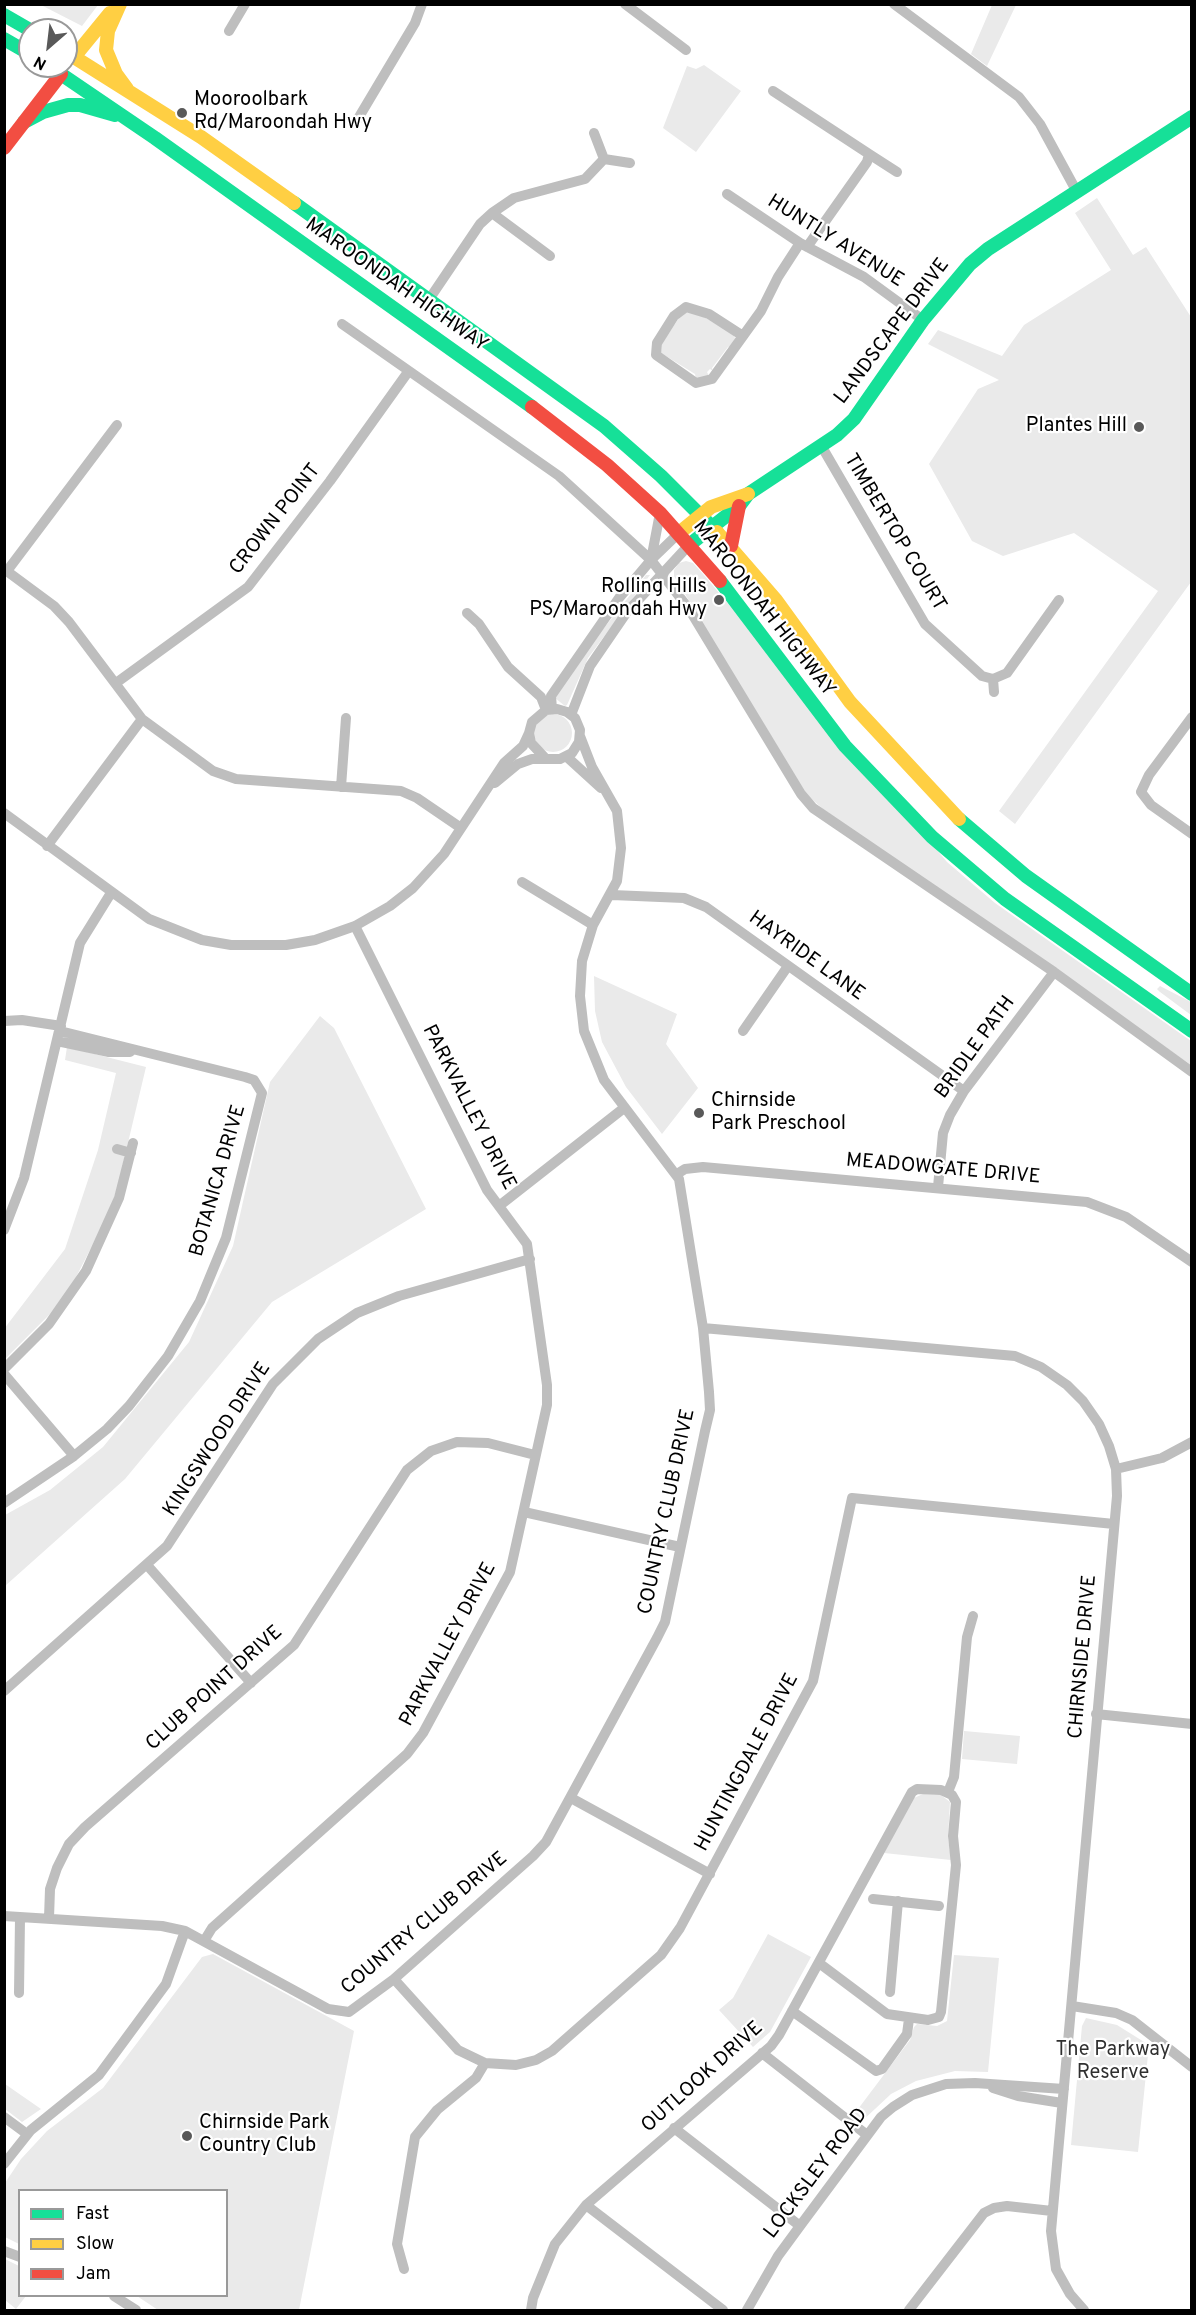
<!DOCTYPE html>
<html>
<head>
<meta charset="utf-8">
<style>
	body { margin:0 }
	#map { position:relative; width:1196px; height:2315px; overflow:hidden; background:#fff; font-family:Overpass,sans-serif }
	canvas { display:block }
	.frame { position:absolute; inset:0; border:6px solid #000; pointer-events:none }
	.legend { position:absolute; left:18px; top:2189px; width:210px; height:108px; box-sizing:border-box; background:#fff; border:2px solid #999; margin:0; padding:8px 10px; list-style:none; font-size:18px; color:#000 }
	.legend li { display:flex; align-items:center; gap:12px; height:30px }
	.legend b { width:30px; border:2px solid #999 }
	.north { position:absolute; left:18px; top:18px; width:60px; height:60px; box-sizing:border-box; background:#fff; border:2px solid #999; border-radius:50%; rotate:208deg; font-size:16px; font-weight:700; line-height:24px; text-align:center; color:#000 }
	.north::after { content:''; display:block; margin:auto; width:21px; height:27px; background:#595959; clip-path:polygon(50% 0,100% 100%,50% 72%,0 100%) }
</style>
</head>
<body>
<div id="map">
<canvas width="1196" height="2315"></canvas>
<div class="frame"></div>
<ul class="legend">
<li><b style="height:8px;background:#16e098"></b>Fast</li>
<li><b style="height:8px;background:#ffcf43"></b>Slow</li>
<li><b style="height:8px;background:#f24e42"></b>Jam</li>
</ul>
<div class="north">N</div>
</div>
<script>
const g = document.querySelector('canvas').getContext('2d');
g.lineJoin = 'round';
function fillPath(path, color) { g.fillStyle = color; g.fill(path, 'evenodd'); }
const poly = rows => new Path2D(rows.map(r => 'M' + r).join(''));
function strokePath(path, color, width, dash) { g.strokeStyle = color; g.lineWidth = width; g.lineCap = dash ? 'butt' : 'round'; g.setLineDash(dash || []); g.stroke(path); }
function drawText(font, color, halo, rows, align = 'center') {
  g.font = font + ' Overpass,sans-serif'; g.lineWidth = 4.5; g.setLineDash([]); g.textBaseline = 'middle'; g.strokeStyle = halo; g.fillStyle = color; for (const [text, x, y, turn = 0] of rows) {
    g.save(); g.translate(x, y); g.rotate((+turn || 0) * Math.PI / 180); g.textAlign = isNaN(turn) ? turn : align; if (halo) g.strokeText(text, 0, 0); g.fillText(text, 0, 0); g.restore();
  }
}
fillPath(poly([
	[41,5,98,5,82,26],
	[992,5,1016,5,987,66,971,54],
	[704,65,741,91,696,152,663,128,687,66,696,69],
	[1097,198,1133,255,1146,247,1191,317,1191,582,1015,824,999,811,1158,591,1074,533,1003,556,972,541,929,464,978,389,999,380,928,344,938,330,1002,356,1024,325,1111,270,1075,213],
	[687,312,696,312,733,334,735,338,733,346,728,347,712,368,713,371,710,369,707,372,710,378,696,379,695,374,661,353,662,343,679,318],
	[686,561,693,563,703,574,947,862,995,903,1191,1041,1191,1065,823,809,807,795,674,576,674,570,679,563],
	[646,575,650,575,588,658,567,705,565,706,555,698,596,638],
	'534 733a19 19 0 1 1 38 0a19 19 0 1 1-38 0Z',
	[594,976,677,1014,666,1044,698,1088,662,1134,626,1087,602,1042,595,1011],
	[1160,986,1191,1002,1191,1015,1160,992,1157,989],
	[320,1016,334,1028,426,1209,272,1302,125,1479,5,1586,5,1515,50,1490,103,1447,189,1342,233,1246,270,1082],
	[67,1047,146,1067,117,1189,106,1219,76,1277,54,1310,5,1359,4,1329,65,1249,98,1150,116,1073,65,1060],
	[964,1731,1020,1736,1017,1764,962,1759],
	[923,1794,941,1795,950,1802,948,1838,951,1860,884,1853,914,1798],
	[768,1934,811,1957,770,2032,753,2047,719,2010,733,1998],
	[213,1954,354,2031,299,2310,158,2310,137,2296,226,2296,226,2190,20,2190,19,2244,5,2237,5,2183,21,2159,47,2131,103,2088,202,1957],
	[954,1955,999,1958,988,2072,955,2071,916,2081,891,2094,860,2123,852,2117,910,2040,914,2027,917,2024,937,2026,947,2021],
	[1086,2018,1117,2025,1149,2045,1138,2152,1071,2145,1082,2026],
	[4,2084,5,2084,41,2109,22,2122,5,2109],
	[5,2259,19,2266,20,2296,26,2296,16,2309,5,2300]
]), '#eaeaea');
strokePath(poly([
	[625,4,686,50],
	[894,4,1019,97,1040,124,1077,192],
	[229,31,245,4],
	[773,91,869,154,867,162,807,247],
	[356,122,415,23,422,4],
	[869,154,897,172],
	[604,159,630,163],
	[727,194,800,243,864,277,923,320],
	[492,213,550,256],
	[430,298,480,224,492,213,514,198,585,179,604,159,594,133],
	[342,324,559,476,651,560,689,609,801,794,813,808,1054,972,1192,1072],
	[743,336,709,314,686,307,674,316,657,343,656,355,696,383,712,379,743,336,761,311,778,277,800,243],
	[822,447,925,624,982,676,993,679,1007,673,1059,600],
	[651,560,660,513],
	[4,569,54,606,69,622,142,719,213,771,236,779,401,791,417,798,461,828],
	[7,571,117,425],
	[467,613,479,624,508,667,541,697,546,710],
	[993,679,994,692],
	[116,683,248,587,330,481,408,372],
	[552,709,551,696,619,598,651,560,679,533],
	[571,715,590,666,627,612,689,545],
	[1192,717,1149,775,1141,792,1151,805,1192,834],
	[567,757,601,788],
	[495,783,518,764,532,759,560,759,572,753,579,742,580,730,575,718,567,712,557,709,546,710,532,722,529,733,531,743,545,758],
	[341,787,346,718],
	[4,813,149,919,202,940,231,945,286,945,315,940,355,926,390,906,413,888,444,854,504,763,523,746,529,733],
	[47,846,142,719],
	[522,882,593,925],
	[612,895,684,898,706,907,964,1091],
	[4,1021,22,1020,61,1026],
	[743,1031,788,966],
	[57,1041,109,1052,130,1052],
	[117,1149,131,1153],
	[677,1174,685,1169,703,1167,1087,1202,1126,1217,1192,1262],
	[938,1187,943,1133,950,1115,964,1091,1054,972],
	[499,1206,624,1108],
	[4,1230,24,1178,80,943,111,893],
	[703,1328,1015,1356,1041,1367,1067,1385,1083,1401,1099,1424,1109,1446,1116,1469,1117,1496,1051,2231,1056,2269,1070,2294,1084,2310],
	[4,1369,49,1324,86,1271,119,1198,133,1143],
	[4,1374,74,1456],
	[1116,1469,1162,1458,1192,1442],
	[4,1503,74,1456,107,1429,129,1406,168,1356,200,1301,226,1238,262,1093,254,1080,245,1077,60,1031],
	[524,1512,680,1547],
	[147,1565,251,1683],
	[4,1691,167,1546,273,1384,318,1339,357,1313,399,1296,530,1259],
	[1096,1714,1192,1724],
	[948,1792,954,1777,967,1637,973,1616],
	[571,1798,710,1874],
	[873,1899,939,1906],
	[4,1916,162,1926,185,1931,328,2009,349,2012,394,1979,533,1856,546,1842,657,1638,665,1622,705,1431,710,1410,709,1392,703,1328,679,1179,604,1080,584,1031,580,996,582,961,593,925,617,881,621,848,617,811,592,767,580,736],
	[49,1918,50,1889,57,1868,69,1844,85,1827,294,1645,407,1470,431,1451,457,1442,488,1443,535,1455],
	[204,1941,212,1928,407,1754,423,1733,510,1572,547,1405,547,1385,527,1244,487,1190,355,926],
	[394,1979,458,2050,485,2063,516,2065,536,2060,552,2051,661,1955,680,1928,813,1681,852,1498,1114,1524],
	[890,1992,898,1901],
	[19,1993,20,1918],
	[1072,2006,1116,2013,1132,2020,1192,2067],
	[792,2011,876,2071,882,2069,907,2034,909,2019],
	[762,2053,867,2135],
	[993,2088,1018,2096,1062,2103],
	[4,2117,27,2134],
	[674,2128,800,2226],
	[4,2164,31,2130,99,2075,166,1984,185,1931],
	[586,2205,723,2310],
	[4,2251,20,2257],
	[404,2269,397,2244,415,2137,437,2110,476,2078,485,2063],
	[114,2296,136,2310],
	[531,2310,533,2298,555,2244,586,2205,771,2046,779,2035,912,1792,917,1789,941,1790,952,1795,956,1802,953,1836,956,1865,941,2012,939,2017,928,2020,887,2014,819,1963],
	[747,2310,778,2256,800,2226,881,2117,893,2107,912,2095,946,2084,975,2083,1064,2089],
	[909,2310,984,2213,994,2208,1007,2206,1052,2211]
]), '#bebebe', 10);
strokePath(poly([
	[4,15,30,30],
	[4,39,30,54],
	[49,66,155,138,532,407],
	[24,122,43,112,68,105,80,105,115,115],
	[294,203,604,426,661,476,717,532],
	[689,545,739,506,748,494,837,435,854,419,923,320,970,264,988,249,1192,117],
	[720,581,845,746,932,837,1005,899,1192,1031],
	[959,819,1026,876,1192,994]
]), '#16e098', 14);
strokePath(poly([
	[120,4,108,31,106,50,116,74,127,89],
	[66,52,201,137,294,203],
	[74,57,110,13],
	[717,532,776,600,850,702,959,819],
	[679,533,711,507,748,494]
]), '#ffcf43', 14);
strokePath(poly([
	[4,148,61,74],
	[532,407,607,465,660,513,720,581],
	[731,546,739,506]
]), '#f24e42', 14);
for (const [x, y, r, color] of [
	[182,113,6,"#595959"],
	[1139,427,6,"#595959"],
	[719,600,6,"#595959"],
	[699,1113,6,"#595959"],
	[187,2136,6,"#595959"]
]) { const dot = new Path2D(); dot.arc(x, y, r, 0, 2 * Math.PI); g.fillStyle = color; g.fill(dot); strokePath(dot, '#fff', 2); }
drawText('20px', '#000', '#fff', [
	["Mooroolbark",194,101],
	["Rd/Maroondah Hwy",194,124],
	["Plantes Hill",1127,427,"right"],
	["Rolling Hills",707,588,"right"],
	["PS/Maroondah Hwy",707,611,"right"],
	["Chirnside",711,1102],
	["Park Preschool",711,1125],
	["Chirnside Park",199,2124],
	["Country Club",199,2147]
], 'left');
drawText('20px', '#000', '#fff', [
	["HUNTLY AVENUE",835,242,32],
	["MAROONDAH HIGHWAY",396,286,35],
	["LANDSCAPE DRIVE",893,332,-53],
	["CROWN POINT",276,520,-52],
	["TIMBERTOP COURT",894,533,59],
	["MAROONDAH HIGHWAY",763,609,52],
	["HAYRIDE LANE",806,957,36],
	["BRIDLE PATH",976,1048,-54],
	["PARKVALLEY DRIVE",468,1108,63],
	["MEADOWGATE DRIVE",943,1170,5],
	["BOTANICA DRIVE",219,1181,-74],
	["KINGSWOOD DRIVE",218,1440,-57],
	["COUNTRY CLUB DRIVE",668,1512,-78],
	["PARKVALLEY DRIVE",449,1645,-62],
	["CHIRNSIDE DRIVE",1084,1657,-85],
	["CLUB POINT DRIVE",215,1689,-42],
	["HUNTINGDALE DRIVE",748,1763,-62],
	["COUNTRY CLUB DRIVE",425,1924,-40],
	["OUTLOOK DRIVE",703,2078,-42],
	["LOCKSLEY ROAD",817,2174,-53]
]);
drawText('20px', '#303030', '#fff', [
	["The Parkway",1113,2051],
	["Reserve",1113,2074]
]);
</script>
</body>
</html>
